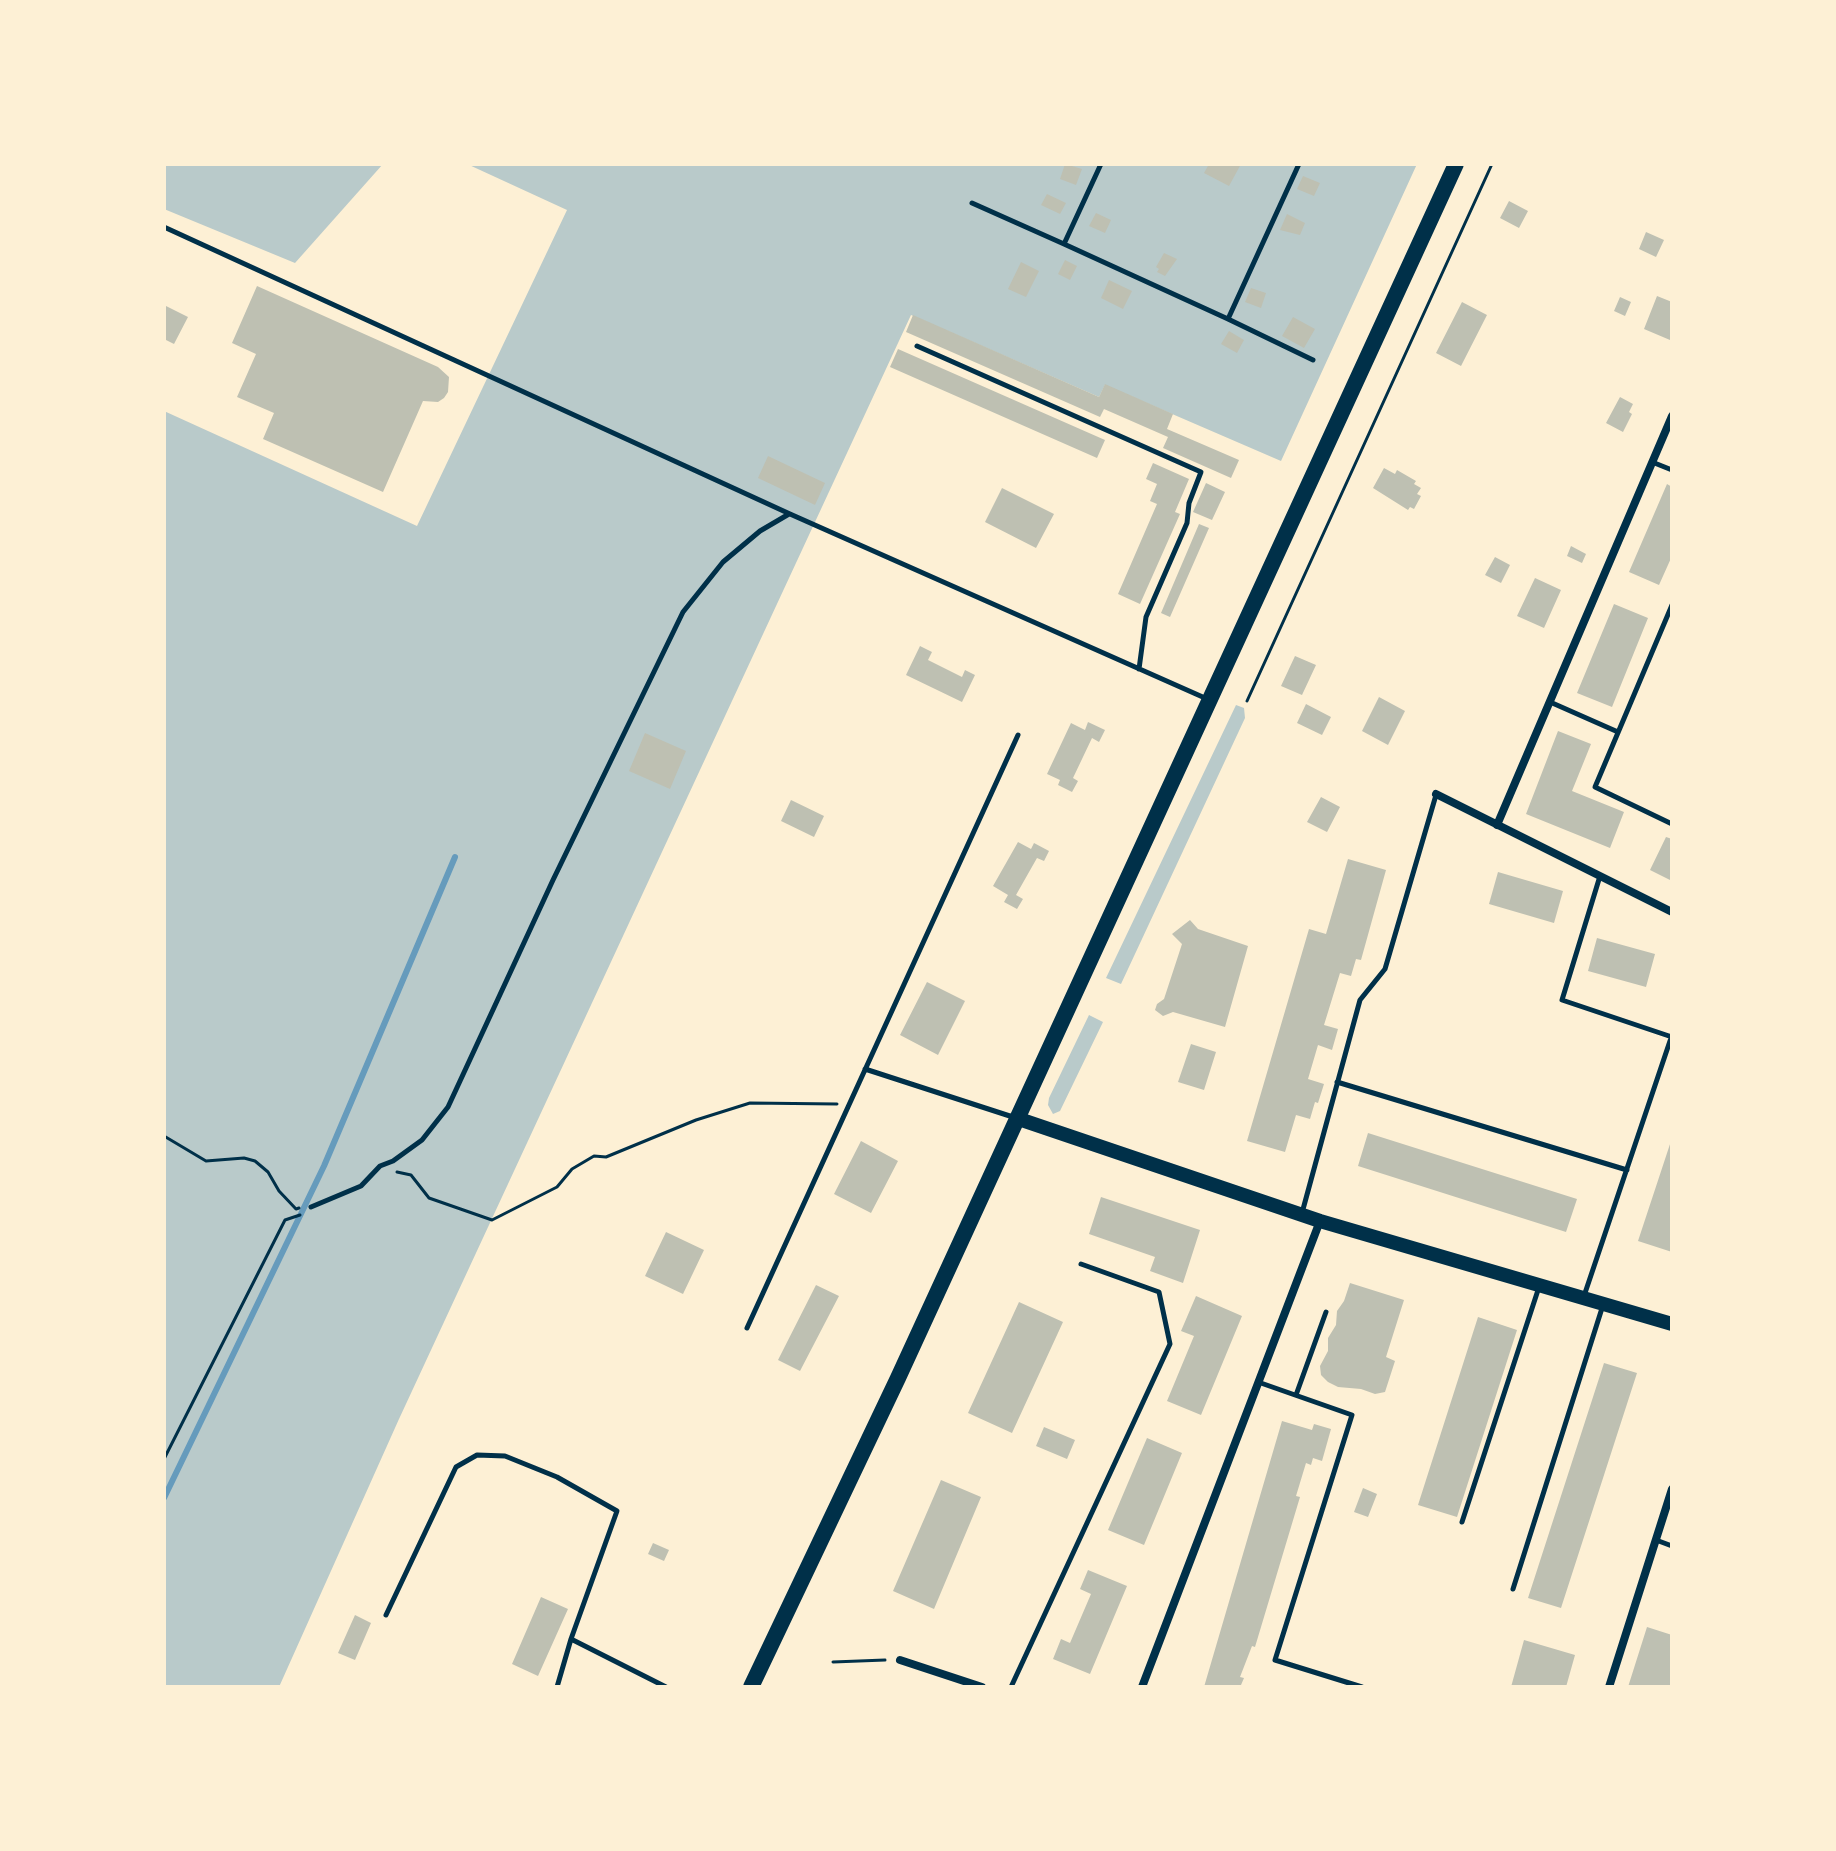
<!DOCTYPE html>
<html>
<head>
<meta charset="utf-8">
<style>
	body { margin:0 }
	#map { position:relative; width:1836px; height:1851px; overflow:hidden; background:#fdf0d5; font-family:"Exo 2",sans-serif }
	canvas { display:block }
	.frame { position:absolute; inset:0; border:166px solid #fdf0d5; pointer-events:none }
</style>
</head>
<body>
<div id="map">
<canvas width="1836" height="1851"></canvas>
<div class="frame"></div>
</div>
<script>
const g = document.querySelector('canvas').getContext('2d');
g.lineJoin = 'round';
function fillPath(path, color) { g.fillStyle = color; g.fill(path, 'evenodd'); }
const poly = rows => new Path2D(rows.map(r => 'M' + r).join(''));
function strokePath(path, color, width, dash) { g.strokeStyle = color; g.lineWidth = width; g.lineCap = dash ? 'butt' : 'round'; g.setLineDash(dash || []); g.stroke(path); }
fillPath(poly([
	[164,164,383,164,295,263,164,209],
	[467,164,1417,164,1281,461,1105,385,1099,397,911,315,399,1419,279,1687,164,1687,164,411,417,526,567,210],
	[1236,705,1244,708,1245,718,1121,984,1106,978],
	[1089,1015,1103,1022,1060,1111,1053,1114,1048,1105,1049,1098]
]), '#b9caca');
strokePath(poly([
	[164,1498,324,1166,455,857]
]), '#669bbc', 6);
fillPath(poly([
	[1065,164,1082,169,1076,185,1060,179],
	[1209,164,1241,164,1229,186,1204,173],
	[1303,176,1320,183,1314,196,1297,189],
	[1047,194,1066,203,1060,214,1041,205],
	[1509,201,1528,211,1519,228,1500,218],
	[1096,213,1111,220,1105,233,1089,226],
	[1287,214,1305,223,1300,235,1280,230],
	[1646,232,1664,240,1656,257,1639,249],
	[1164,253,1177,259,1165,276,1157,272,1159,269,1156,267],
	[1065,260,1077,266,1070,280,1058,274],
	[1021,262,1039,271,1026,297,1008,289],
	[1109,280,1132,291,1123,309,1101,298],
	[257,286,438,367,449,377,448,392,444,398,438,402,423,401,383,492,263,439,274,413,237,397,256,354,232,343],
	[1251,288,1266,293,1261,308,1245,302],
	[1657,296,1672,302,1670,340,1644,329],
	[1620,297,1631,302,1625,316,1614,311],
	[1462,302,1487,315,1461,366,1436,353],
	[164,305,188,317,174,344,164,339],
	[913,315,1099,397,1105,384,1173,414,1167,429,1239,460,1231,478,1163,448,1168,437,1104,409,1100,417,906,332],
	[1293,317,1315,329,1304,348,1282,336],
	[1229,331,1244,340,1237,353,1221,344],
	[898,349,1105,440,1097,458,890,367],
	[1620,397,1633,404,1629,412,1632,414,1623,432,1606,423],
	[768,456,825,483,815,505,758,478],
	[1153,463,1189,479,1175,512,1180,514,1140,604,1118,594,1157,504,1150,501,1157,484,1146,479],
	[1384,468,1395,474,1397,470,1416,481,1414,484,1421,488,1417,494,1421,496,1414,509,1410,507,1408,510,1373,488],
	[1206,483,1225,492,1212,520,1193,512],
	[1667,484,1672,487,1672,556,1659,585,1629,572],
	[1002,488,1054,514,1036,548,985,522],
	[1199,524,1209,528,1170,617,1161,613],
	[1571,546,1586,554,1582,563,1567,556],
	[1495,557,1510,565,1501,583,1485,575],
	[1535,578,1561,590,1544,628,1517,616],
	[1614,604,1648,618,1612,707,1577,693],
	[920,646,932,652,928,660,962,677,965,670,975,675,962,702,906,675],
	[1295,656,1316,665,1302,695,1281,686],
	[1379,697,1405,711,1388,745,1362,731],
	[1306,704,1331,717,1322,735,1297,723],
	[1088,722,1105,730,1099,742,1092,738,1073,778,1078,781,1072,792,1058,785,1060,780,1047,774,1071,723,1085,730],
	[1558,731,1591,744,1572,791,1624,812,1610,848,1526,814],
	[645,733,686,751,670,789,629,771],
	[1321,797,1340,807,1327,832,1307,822],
	[791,800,824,816,814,837,781,821],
	[1666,837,1672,839,1672,881,1650,870],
	[1018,842,1031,849,1034,843,1049,851,1044,861,1037,858,1016,895,1023,899,1017,909,1004,902,1008,895,993,886],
	[1348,859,1386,870,1361,960,1356,959,1351,976,1340,973,1324,1025,1338,1029,1332,1050,1318,1045,1308,1079,1324,1084,1318,1103,1315,1102,1310,1119,1296,1115,1285,1152,1247,1141,1309,929,1326,934],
	[1498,872,1563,891,1554,923,1489,904],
	[1190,920,1198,929,1248,946,1225,1027,1173,1012,1163,1016,1155,1010,1157,1004,1164,999,1182,944,1172,934],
	[1597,938,1655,954,1646,987,1588,971],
	[927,982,965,1001,938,1055,900,1035],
	[1191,1044,1216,1052,1204,1090,1178,1082],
	[1368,1133,1577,1199,1566,1232,1358,1166],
	[1672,1138,1672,1252,1638,1241],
	[861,1141,898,1161,871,1213,834,1194],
	[1101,1197,1200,1230,1183,1283,1150,1271,1155,1257,1089,1234],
	[666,1232,704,1250,683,1294,645,1276],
	[1350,1283,1404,1300,1386,1357,1395,1361,1385,1392,1375,1394,1361,1389,1338,1387,1328,1382,1321,1375,1320,1366,1328,1351,1328,1338,1336,1325,1337,1311,1344,1301],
	[816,1285,839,1296,800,1371,778,1360],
	[1196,1296,1242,1316,1201,1415,1167,1401,1194,1336,1181,1331],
	[1019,1302,1063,1322,1012,1433,968,1413],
	[1478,1317,1517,1330,1457,1517,1418,1505],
	[1604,1363,1637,1373,1561,1608,1528,1598],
	[1282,1421,1312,1430,1314,1424,1331,1429,1322,1461,1313,1458,1311,1465,1306,1463,1296,1496,1300,1497,1255,1647,1252,1646,1240,1677,1244,1678,1241,1685,1247,1687,1204,1687],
	[1044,1427,1075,1440,1067,1459,1036,1446],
	[1147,1438,1182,1453,1144,1545,1108,1530],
	[941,1480,981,1497,934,1609,893,1591],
	[1363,1488,1377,1494,1368,1517,1354,1512],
	[653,1543,669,1550,664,1561,648,1554],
	[1088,1570,1127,1586,1090,1674,1053,1659,1061,1639,1070,1643,1091,1594,1080,1589],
	[541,1597,568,1609,538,1676,512,1664],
	[355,1615,371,1623,355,1660,338,1653],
	[1647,1627,1672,1635,1672,1687,1628,1687],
	[1524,1640,1575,1655,1566,1687,1511,1687]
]), '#bec0b2');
strokePath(poly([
	[1247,701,1492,164],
	[164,1136,206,1161,244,1158,255,1161,268,1172,279,1191,296,1209,299,1208],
	[397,1172,411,1175,429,1198,492,1220,557,1187,572,1169,594,1156,606,1157,696,1120,750,1103,837,1104],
	[164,1459,285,1220,300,1215],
	[833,1662,885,1660]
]), '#003049', 3);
strokePath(poly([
	[1101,164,1064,244,1228,319,1299,164],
	[972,203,1064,244],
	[164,227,790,514,1205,698],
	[1228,319,1313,360],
	[917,346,1201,472,1189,503,1187,523,1146,617,1139,669],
	[1652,462,1672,470],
	[1672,605,1595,787,1672,824],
	[1550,702,1618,732],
	[1600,876,1562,1000,1672,1037],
	[865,1069,1016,1118],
	[1337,1082,1627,1170],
	[311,1207,361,1186,380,1166,393,1161,422,1140,448,1107,553,880,683,612,723,562,760,531,789,514],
	[1302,1213,1360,1000,1385,969,1436,795],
	[1584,1296,1672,1035],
	[747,1328,1018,735],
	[1258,1382,1352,1415,1275,1660,1362,1687],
	[1296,1395,1326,1312],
	[1462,1522,1539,1287],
	[1656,1540,1672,1546],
	[1513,1589,1603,1305],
	[386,1615,456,1467,477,1455,505,1456,557,1477,617,1511,571,1639,666,1687],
	[557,1687,571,1639],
	[1011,1687,1170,1344,1159,1292,1081,1264]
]), '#003049', 5);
strokePath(poly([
	[1436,794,1672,912],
	[1497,825,1672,416],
	[900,1660,982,1687],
	[1142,1687,1320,1221],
	[1609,1687,1672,1489]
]), '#003049', 8);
strokePath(poly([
	[1016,1118,1320,1221,1672,1324]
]), '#003049', 14);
strokePath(poly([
	[751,1687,898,1378,1456,164]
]), '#003049', 16);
</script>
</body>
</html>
